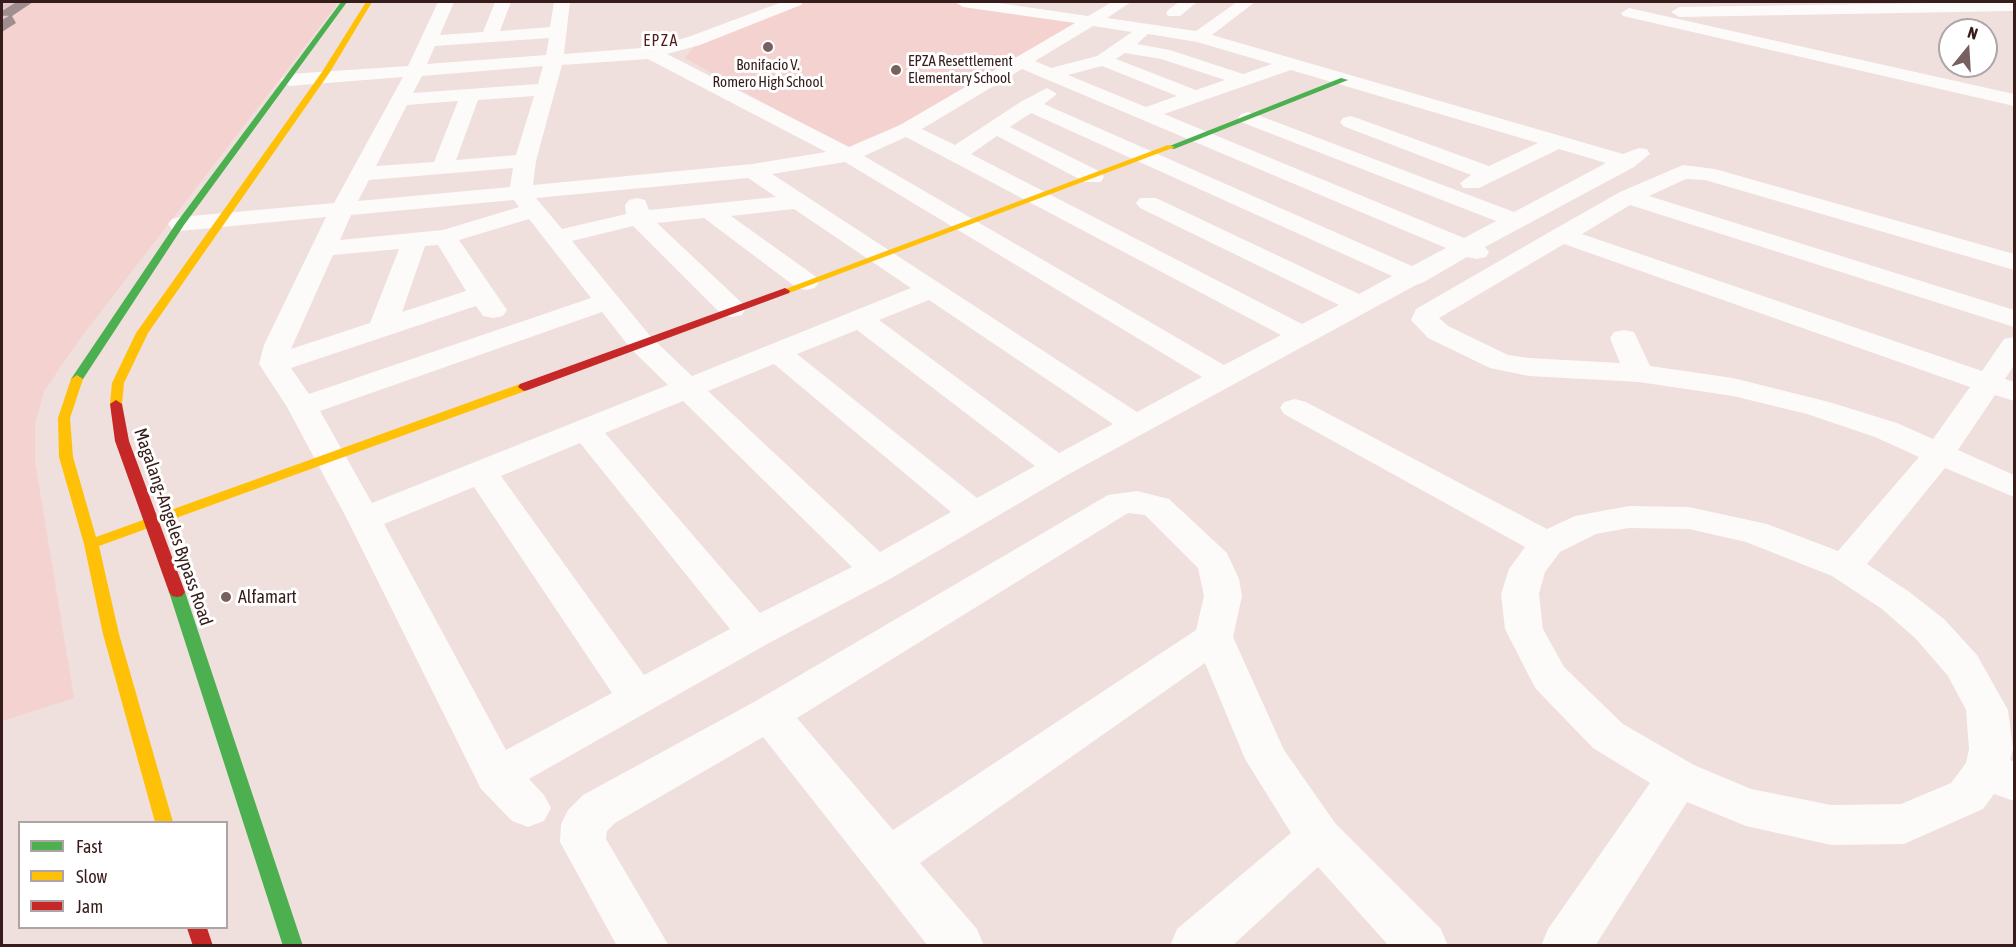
<!DOCTYPE html>
<html>
<head>
<meta charset="utf-8">
<style>
	body { margin:0 }
	#map { position:relative; width:2016px; height:947px; overflow:hidden; background:#efdfdd; font-family:"Asap Condensed",sans-serif }
	canvas { display:block }
	.frame { position:absolute; inset:0; border:3px solid #361c1b; pointer-events:none }
	.legend { position:absolute; left:18px; top:821px; width:210px; height:108px; box-sizing:border-box; background:#fff; border:2px solid #afa4a4; margin:0; padding:8px 10px; list-style:none; font-size:18px; color:#361c1b }
	.legend li { display:flex; align-items:center; gap:12px; height:30px }
	.legend b { width:30px; border:2px solid #afa4a4 }
	.north { position:absolute; left:1938px; top:18px; width:60px; height:60px; box-sizing:border-box; background:#fff; border:2px solid #afa4a4; border-radius:50%; rotate:18deg; font-size:16px; font-weight:700; line-height:24px; text-align:center; color:#361c1b }
	.north::after { content:''; display:block; margin:auto; width:21px; height:27px; background:#77605f; clip-path:polygon(50% 0,100% 100%,50% 72%,0 100%) }
</style>
</head>
<body>
<div id="map">
<canvas width="2016" height="947"></canvas>
<div class="frame"></div>
<ul class="legend">
<li><b style="height:8px;background:#4caf50"></b>Fast</li>
<li><b style="height:8px;background:#ffc107"></b>Slow</li>
<li><b style="height:8px;background:#c62828"></b>Jam</li>
</ul>
<div class="north">N</div>
</div>
<script>
const g = document.querySelector('canvas').getContext('2d');
g.lineJoin = 'round';
function fillPath(path, color) { g.fillStyle = color; g.fill(path, 'evenodd'); }
const poly = rows => new Path2D(rows.map(r => 'M' + r).join(''));
function strokePath(path, color, width, dash) { g.strokeStyle = color; g.lineWidth = width; g.lineCap = dash ? 'butt' : 'round'; g.setLineDash(dash || []); g.stroke(path); }
function drawText(font, color, halo, rows, align = 'center') {
  g.font = font + ' "Asap Condensed",sans-serif'; g.lineWidth = 6; g.setLineDash([]); g.textBaseline = 'middle'; g.strokeStyle = halo; g.fillStyle = color; for (const [text, x, y, turn = 0] of rows) {
    g.save(); g.translate(x, y); g.rotate((+turn || 0) * Math.PI / 180); g.textAlign = isNaN(turn) ? turn : align; if (halo) g.strokeText(text, 0, 0); g.fillText(text, 0, 0); g.restore();
  }
}
fillPath(poly([
	[2,2,339,2,79,340,44,391,35,424,35,462,74,698,2,721],
	[803,2,949,2,1083,21,857,150,845,149,685,58,695,46]
]), '#f4d2cf');
fillPath(poly([
	[438,2,454,2,440,35,483,32,495,2,511,2,500,31,550,27,554,2,570,2,564,54,641,48,643,43,649,42,657,46,688,37,782,2,803,2,801,5,700,45,667,54,849,147,900,125,1075,23,963,7,955,2,992,2,1088,16,1112,2,1131,2,1107,18,1196,31,1237,2,1255,2,1212,35,1623,154,1639,148,1647,149,1650,154,1634,167,1485,247,1489,252,1486,257,1477,259,1467,257,1424,282,1416,285,1069,474,890,579,769,643,529,779,544,795,551,808,544,821,528,827,512,821,481,789,347,519,287,407,259,364,264,345,326,217,180,231,172,229,168,224,172,219,180,217,334,203,403,77,289,86,280,80,289,74,408,66,438,2],
	[1093,26,1132,32,1097,56,1051,68,1035,61,1093,26],
	[1148,34,1197,42,1272,64,1243,74,1170,50,1137,44,1148,34],
	[549,38,546,55,427,64,435,46,549,38],
	[1125,53,1161,59,1225,80,1196,90,1116,59,1125,53],
	[648,59,826,152,752,164,533,185,536,161,562,65,648,59],
	[543,66,538,84,413,93,422,76,543,66],
	[1102,66,1177,96,1146,107,1068,75,1102,66],
	[1022,69,1138,118,1446,248,1412,266,1044,104,1057,94,1047,88,1022,101,955,145,922,129,1022,69],
	[1291,70,1538,143,1489,166,1357,118,1350,116,1343,118,1340,122,1343,126,1471,175,1460,183,1463,188,1479,188,1559,149,1606,163,1514,212,1255,114,1248,112,1241,114,1238,118,1241,122,1496,221,1464,238,1164,114,1291,70],
	[534,96,516,155,456,160,478,100,534,96],
	[458,101,434,162,376,166,407,105,458,101],
	[1031,113,1392,276,1359,294,1156,198,1140,198,1136,203,1140,208,1339,305,1302,324,971,154,997,136,1085,182,1101,182,1104,177,1101,172,1010,127,1031,113],
	[906,137,1281,335,1224,365,864,156,906,137],
	[845,162,1202,377,1137,412,772,174,845,162],
	[513,168,510,187,358,201,369,180,513,168],
	[748,178,776,197,649,210,645,200,637,198,629,200,625,205,626,214,562,229,536,198,748,178],
	[514,200,519,207,443,230,340,240,351,215,514,200],
	[794,209,911,288,692,376,651,337,572,241,633,226,722,315,732,317,742,315,745,309,742,303,657,223,704,218,797,288,806,290,815,288,819,282,815,276,731,216,794,209],
	[529,219,591,298,309,394,291,368,476,306,483,316,493,318,503,316,507,310,459,240,529,219],
	[438,245,466,291,402,312,425,246,438,245],
	[399,249,370,323,291,349,333,255,399,249],
	[929,300,1113,424,1059,453,879,320,929,300],
	[602,312,631,349,668,385,372,503,320,411,602,312],
	[857,330,1035,466,977,498,797,354,857,330],
	[774,364,951,512,880,552,708,391,774,364],
	[683,401,852,567,760,613,605,433,683,401],
	[580,443,730,629,644,675,501,476,580,443],
	[474,487,612,693,506,750,384,524,474,487],
	[1179,2,1197,2,1180,16,1168,16,1166,13,1168,10,1179,2],
	[1998,2,2014,2,2014,11,1679,17,1671,12,1679,7,1998,2],
	[1629,8,2014,94,2014,106,1623,16,1621,13,1629,8],
	[1683,165,1715,169,2014,254,2014,270,1705,180,1686,179,1649,196,2014,310,2014,327,1630,205,1582,234,1982,371,2004,339,2014,337,2014,365,2005,379,2014,382,2014,401,1995,395,1958,450,2014,475,2014,497,1945,468,1867,564,1908,591,1944,619,1977,655,2008,710,2013,749,2010,760,2014,762,2014,801,1994,794,1983,809,1904,844,1831,845,1746,826,1687,802,1595,946,1541,946,1548,929,1650,783,1593,748,1536,689,1530,678,1505,629,1501,594,1509,569,1525,547,1284,414,1280,408,1284,402,1295,399,1306,402,1547,529,1575,516,1629,506,1689,507,1767,524,1838,551,1919,457,1875,437,1807,414,1733,396,1639,382,1529,376,1490,368,1428,338,1411,320,1416,309,1553,230,1620,192,1683,165],
	[1564,244,1970,387,1933,439,1897,423,1829,402,1733,378,1650,366,1634,332,1624,330,1614,332,1610,338,1620,363,1529,358,1508,355,1448,326,1439,318,1564,244],
	[1629,528,1689,529,1746,542,1832,576,1882,609,1916,639,1948,676,1966,710,1969,749,1966,763,1951,783,1901,804,1831,805,1751,789,1694,765,1623,724,1564,667,1543,629,1539,594,1545,572,1560,552,1596,534,1629,528],
	[1137,491,1169,499,1227,553,1239,579,1242,596,1233,637,1284,750,1335,823,1441,929,1448,946,1389,946,1318,867,1232,946,1170,946,1177,929,1291,833,1245,759,1205,663,920,863,977,929,984,946,928,946,763,737,615,823,607,831,606,839,669,946,617,946,560,842,561,824,568,810,583,795,754,702,1108,495,1137,491],
	[1128,513,1145,515,1198,568,1204,596,1196,630,893,830,797,718,1128,513]
]), '#fdfafa');
fillPath(poly([
	[341,2,347,2,184,225,81,382,73,382,71,379,177,222,341,2],
	[1341,78,1348,80,1174,149,1167,147,1341,78],
	[177,587,182,588,185,592,303,946,283,946,169,592,172,588,177,587]
]), '#4caf50');
fillPath(poly([
	[366,2,372,2,330,72,148,333,124,383,122,404,120,407,112,407,110,404,112,383,136,333,322,72,366,2],
	[1168,145,1175,147,789,293,785,294,780,291,1168,145],
	[77,375,83,379,70,418,73,457,96,537,520,384,524,383,530,387,528,390,99,546,119,634,173,822,155,822,103,634,84,544,59,457,58,418,71,379,77,375]
]), '#ffc107');
fillPath(poly([
	[785,288,790,291,789,293,528,390,524,391,518,387,520,384,785,288],
	[116,400,122,404,129,441,185,592,182,596,177,597,172,596,169,592,115,441,110,404,116,400],
	[187,928,207,928,213,946,193,946,187,928]
]), '#c62828');
fillPath(poly([
	[18,2,33,2,12,16,16,23,2,32,2,12]
]), '#9f8d90');
const building = poly([
	[2,2,18,2,2,12,2,2],
	[2,15,12,15,2,21,2,15]
]);
fillPath(building, '#e3c9cd');
strokePath(building, '#9f8d90', 1.5);
for (const [x, y, r, color] of [
	[768,47,6,"#77605f"],
	[896,70,6,"#77605f"],
	[226,597,6,"#77605f"]
]) { const dot = new Path2D(); dot.arc(x, y, r, 0, 2 * Math.PI); g.fillStyle = color; g.fill(dot); strokePath(dot, '#fff', 2); }
drawText('15px', '#361c1b', '#fff', [
	["EPZA Resettlement",908,61],
	["Elementary School",908,78],
	["Bonifacio V.",768,65,"center"],
	["Romero High School",768,82,"center"]
], 'left');
g.letterSpacing = '1.5px';
drawText('16px', '#521c1b', '#fff', [
	["EPZA",661,41]
]);
g.letterSpacing = '0px';
drawText('18px', '#361c1b', '#fff', [
	["Magalang-Angeles Bypass Road",173,527,71]
]);
drawText('18px', '#361c1b', '#fff', [
	["Alfamart",238,597]
], 'left');
</script>
</body>
</html>
